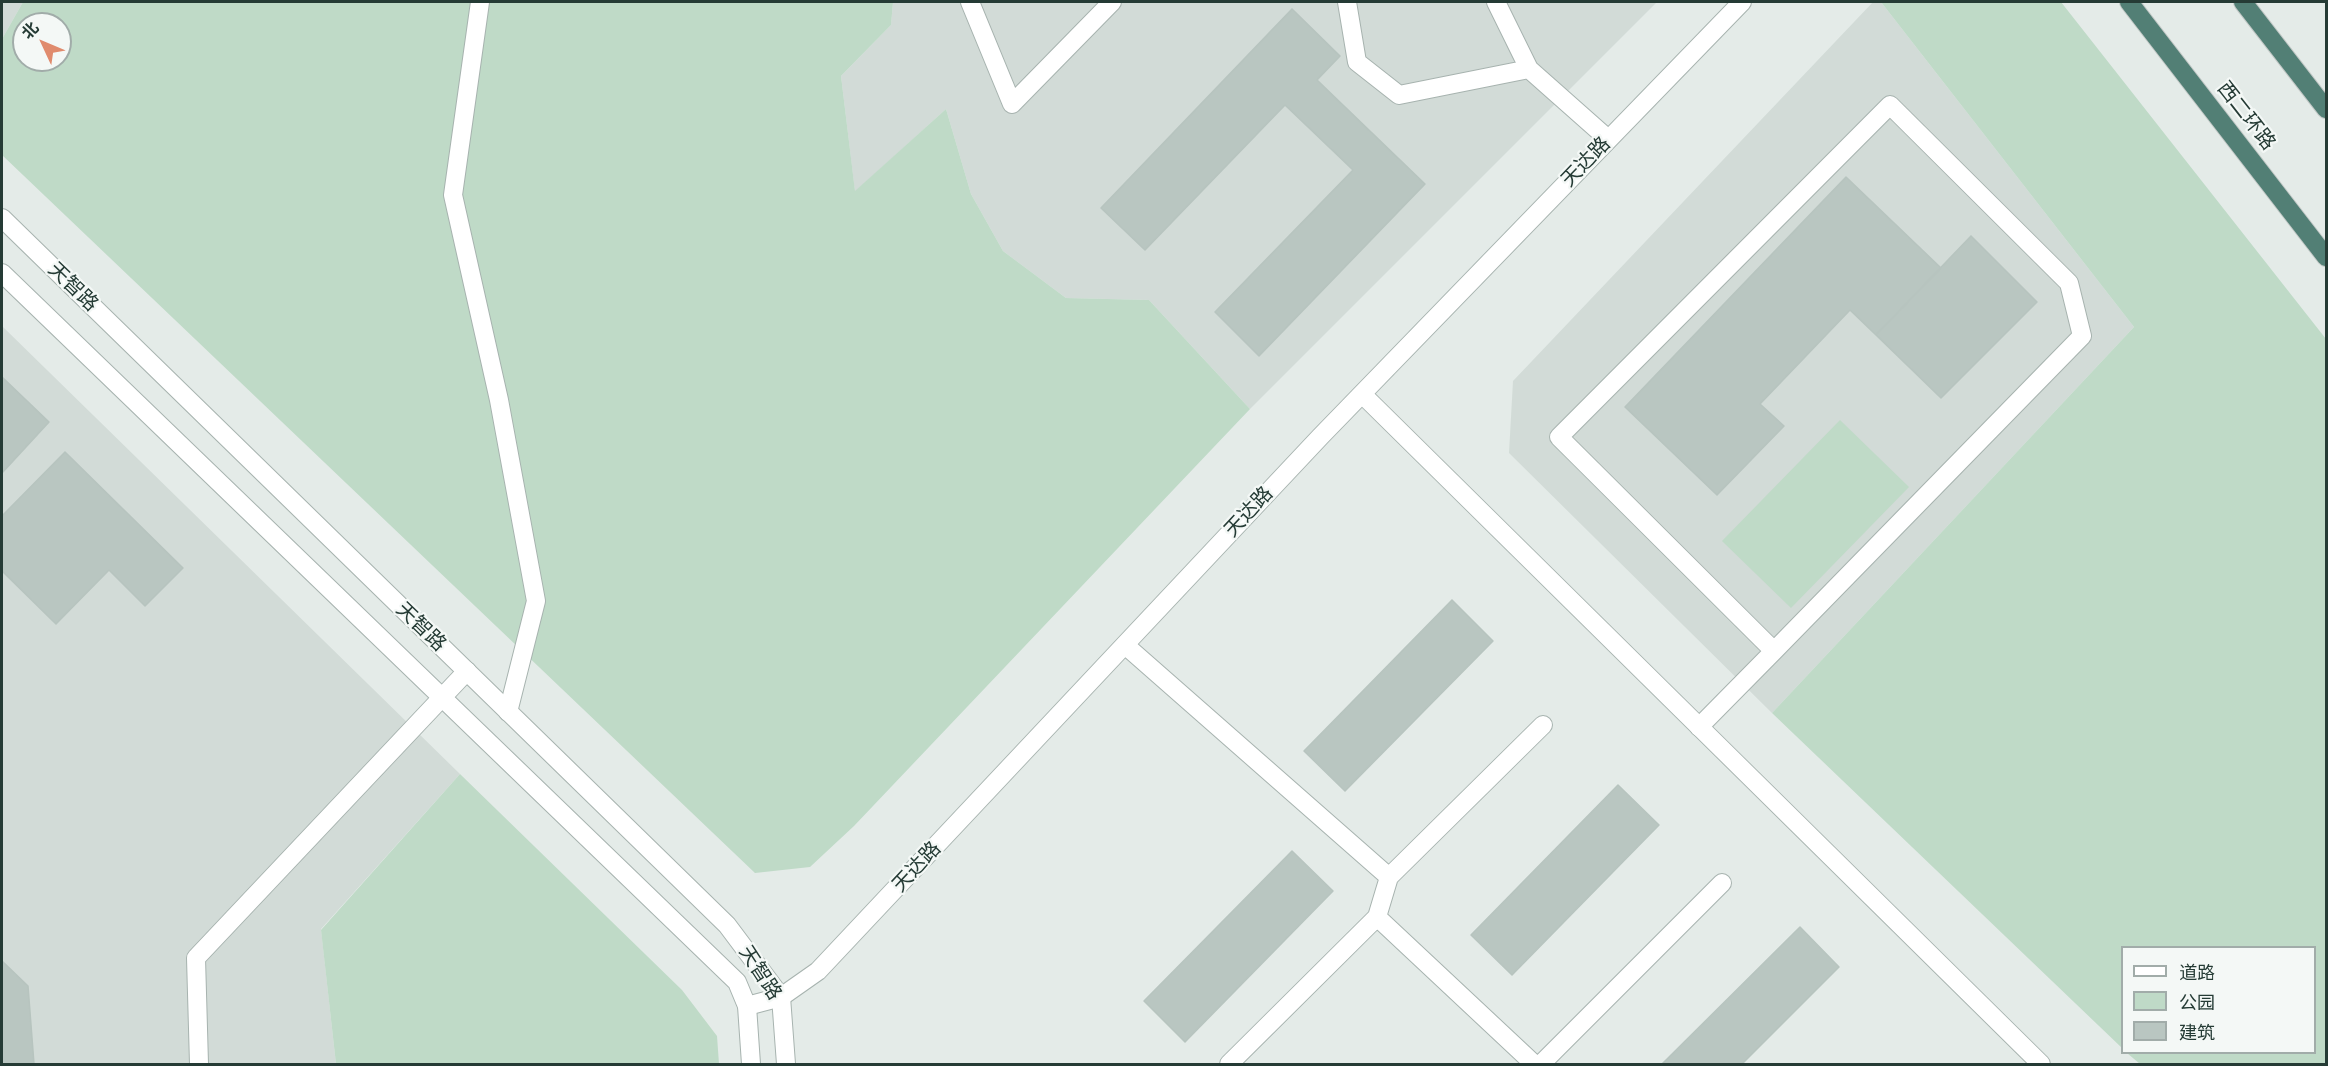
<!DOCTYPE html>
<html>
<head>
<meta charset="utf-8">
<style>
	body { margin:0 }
	#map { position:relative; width:2328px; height:1066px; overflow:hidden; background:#e4ebe8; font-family:Montserrat,"Noto Sans SC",sans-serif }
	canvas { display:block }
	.frame { position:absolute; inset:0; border:3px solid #253b35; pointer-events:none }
	.legend { position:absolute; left:2121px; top:946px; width:195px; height:108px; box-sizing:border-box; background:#f4f8f6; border:2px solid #a1aca9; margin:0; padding:8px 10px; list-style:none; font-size:18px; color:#253b35 }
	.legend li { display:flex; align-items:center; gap:12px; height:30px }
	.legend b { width:30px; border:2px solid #a1aca9 }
	.north { position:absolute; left:12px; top:12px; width:60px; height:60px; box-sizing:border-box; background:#f4f8f6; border:2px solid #a1aca9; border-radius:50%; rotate:314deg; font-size:16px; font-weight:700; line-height:24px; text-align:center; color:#253b35 }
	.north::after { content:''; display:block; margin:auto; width:21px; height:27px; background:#e08b6d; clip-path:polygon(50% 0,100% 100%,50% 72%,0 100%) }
</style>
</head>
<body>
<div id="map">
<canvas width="2328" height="1066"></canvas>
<div class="frame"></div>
<ul class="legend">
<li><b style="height:8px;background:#fff"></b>道路</li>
<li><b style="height:16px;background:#bfdac7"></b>公园</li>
<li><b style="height:16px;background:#b9c6c1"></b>建筑</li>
</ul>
<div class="north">北</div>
</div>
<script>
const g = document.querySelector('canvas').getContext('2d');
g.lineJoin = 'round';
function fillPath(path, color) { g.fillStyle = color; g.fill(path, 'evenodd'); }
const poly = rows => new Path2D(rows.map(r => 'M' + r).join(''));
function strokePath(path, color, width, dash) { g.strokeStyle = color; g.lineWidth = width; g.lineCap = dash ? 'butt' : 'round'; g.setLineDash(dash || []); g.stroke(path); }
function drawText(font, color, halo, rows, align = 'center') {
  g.font = font + ' Montserrat,"Noto Sans SC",sans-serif'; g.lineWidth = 4.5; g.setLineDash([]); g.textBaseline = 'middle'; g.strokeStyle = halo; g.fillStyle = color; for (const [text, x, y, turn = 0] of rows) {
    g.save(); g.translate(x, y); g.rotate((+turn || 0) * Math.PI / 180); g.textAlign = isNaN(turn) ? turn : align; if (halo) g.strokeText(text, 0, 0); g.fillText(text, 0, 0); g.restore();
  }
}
fillPath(poly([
	[2,2,23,2,2,39],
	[893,2,1657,2,1250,409,1149,300,1066,298,1003,251,971,194,946,109,855,192,841,76,891,25],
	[1873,2,1881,2,2134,327,1772,713,1509,453,1513,381],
	[2,326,460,774,321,929,336,1064,2,1064]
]), '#d2dbd7');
fillPath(poly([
	[23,2,893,2,891,25,841,76,855,191,946,109,971,194,1003,251,1066,298,1149,300,1250,409,854,826,810,867,755,873,2,155,2,39],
	[24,24,60,24,60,60,24,60],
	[1881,2,2061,2,2326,339,2326,1064,2140,1064,2127,1053,2314,1052,2314,948,2122,948,2122,1048,1772,713,2134,327],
	[1840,420,1909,487,1791,608,1722,541],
	[460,774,682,990,717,1036,719,1064,336,1064,321,930]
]), '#bfdac7');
const building = poly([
	[1292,9,1340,56,1317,80,1425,184,1259,356,1215,312,1353,170,1285,105,1145,250,1101,208,1292,9],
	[1846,177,1941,268,1876,335,1850,310,1760,404,1784,426,1717,495,1625,407,1846,177],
	[1971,236,2037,302,1941,398,1876,335,1971,236],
	[2,377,49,422,2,473,2,377],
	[65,452,183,568,145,606,109,570,56,624,2,571,2,516,65,452],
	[1452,600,1493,641,1345,791,1304,751,1452,600],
	[1618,785,1659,825,1512,975,1471,935,1618,785],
	[1292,851,1333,891,1185,1042,1144,1001,1292,851],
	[1800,927,1839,967,1742,1064,1662,1064,1800,927],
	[2,961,28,986,34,1064,2,1064,2,961]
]);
fillPath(building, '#b9c6c1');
strokePath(building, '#b7c4bf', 1.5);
const service = poly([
	[970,2,1012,104,1112,2],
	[1347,2,1357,62,1399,95,1529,69],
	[1496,2,1529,69,1608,139],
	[1125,645,1389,877,1377,917,1534,1064],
	[1699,727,1774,651,2082,336,2069,283,1890,105,1559,437,1774,651],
	[1389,877,1543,725],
	[199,1064,196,958,467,671],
	[1229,1064,1377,917],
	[1541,1064,1722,883]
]);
const minor = poly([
	[480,2,453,195,499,400,536,601,508,712],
	[1362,394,2041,1064],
	[747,1006,781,997,818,971,1320,437,1742,2]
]);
const tertiary = poly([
	[2,218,727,925,781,997,786,1064],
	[2,273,737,982,747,1006,751,1064]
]);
const trunk = poly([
	[2129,2,2326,257],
	[2243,2,2326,109]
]);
strokePath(service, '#a7b3af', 20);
strokePath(minor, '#a7b3af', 20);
strokePath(tertiary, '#a7b3af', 20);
strokePath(trunk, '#c2c8c6', 20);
strokePath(service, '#fff', 18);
strokePath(minor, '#fff', 18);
strokePath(tertiary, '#fff', 18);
strokePath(trunk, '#527f75', 18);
drawText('20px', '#253b35', '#f4f8f6', [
	["西二环路",2246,116,52],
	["天达路",1586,162,-46],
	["天智路",73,287,44],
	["天达路",1249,512,-47],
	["天智路",421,627,44],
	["天达路",917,867,-47],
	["天智路",760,973,57]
]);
</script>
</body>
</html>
